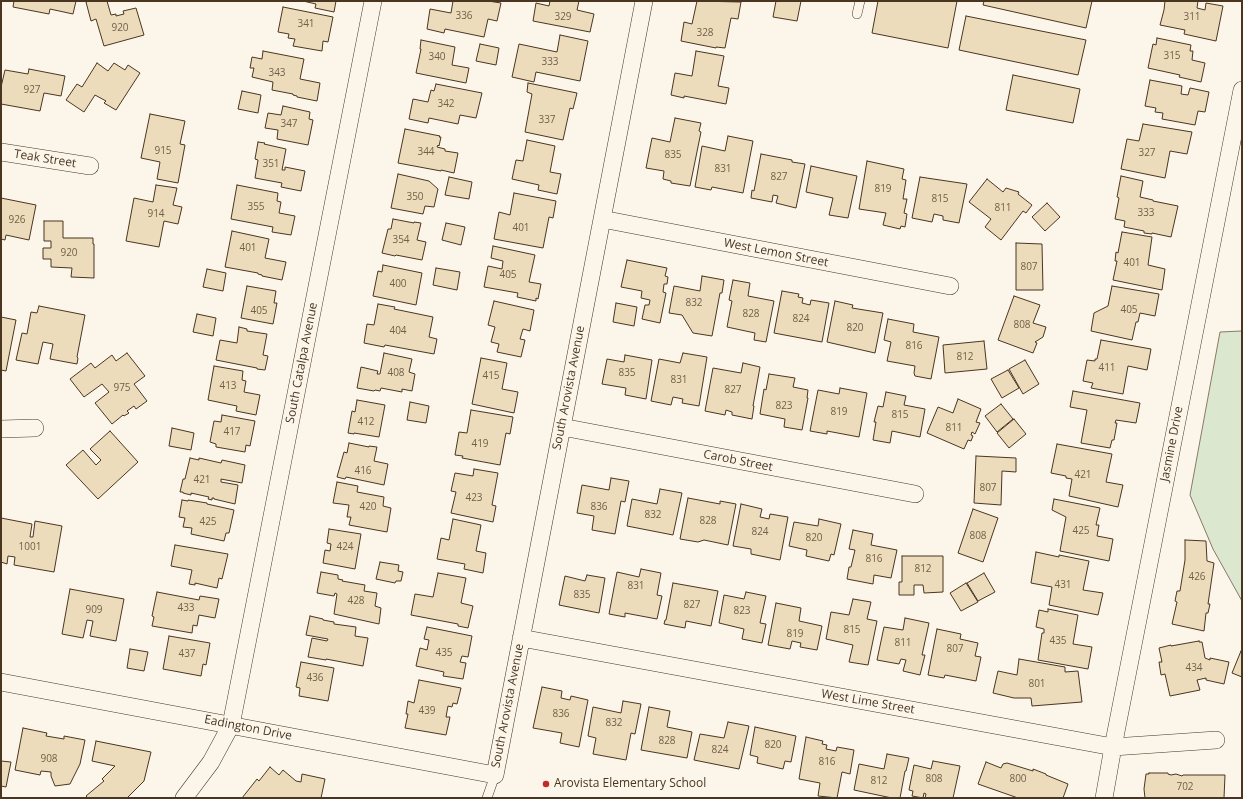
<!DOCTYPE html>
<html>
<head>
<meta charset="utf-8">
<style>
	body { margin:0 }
	#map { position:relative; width:1243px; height:799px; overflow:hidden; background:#fbf6e9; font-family:"Open Sans",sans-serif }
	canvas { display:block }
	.frame { position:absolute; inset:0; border:2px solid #4a3520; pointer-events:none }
</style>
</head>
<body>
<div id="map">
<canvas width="1243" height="799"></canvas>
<div class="frame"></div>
</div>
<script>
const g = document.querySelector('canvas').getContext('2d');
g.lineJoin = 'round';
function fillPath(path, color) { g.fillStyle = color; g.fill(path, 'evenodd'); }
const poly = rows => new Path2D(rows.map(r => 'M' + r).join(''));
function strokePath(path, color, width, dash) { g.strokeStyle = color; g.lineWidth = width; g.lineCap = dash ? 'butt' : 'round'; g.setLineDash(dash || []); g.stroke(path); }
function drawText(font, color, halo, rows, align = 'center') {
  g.font = font + ' "Open Sans",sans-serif'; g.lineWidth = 3; g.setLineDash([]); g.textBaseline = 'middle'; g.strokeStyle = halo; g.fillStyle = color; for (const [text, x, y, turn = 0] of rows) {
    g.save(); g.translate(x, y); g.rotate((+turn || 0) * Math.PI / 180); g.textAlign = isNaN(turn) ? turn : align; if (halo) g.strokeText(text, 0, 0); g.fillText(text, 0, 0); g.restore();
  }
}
const green = poly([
	[1242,331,1242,601,1213,549,1190,495,1220,332,1242,331]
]);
fillPath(green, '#dce7d0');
strokePath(green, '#887966', 1);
const building = poly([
	[14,1,76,1,73,14,50,9,49,14,13,7,14,1],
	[89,1,107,1,111,15,116,14,116,16,124,14,123,11,136,8,144,35,104,46,96,19,91,21,86,2,89,1],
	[303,1,336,1,334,12,315,8,316,4,303,1],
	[453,1,488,1,501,3,497,21,488,19,484,37,445,29,444,33,427,29,430,9,451,13,453,1],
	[550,1,579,1,577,10,594,14,590,32,533,21,536,3,549,6,550,1],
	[697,1,741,2,738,19,731,18,725,48,716,47,716,48,681,41,684,22,692,24,697,1],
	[776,1,801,1,797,21,773,17,776,1],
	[878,1,957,1,948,48,872,33,878,1],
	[984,1,1092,1,1086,28,983,5,984,1],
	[1165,1,1198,1,1197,8,1205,10,1206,3,1223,6,1216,41,1184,34,1185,30,1160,25,1164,10,1165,1],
	[283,7,333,17,328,42,323,41,322,51,293,46,295,39,288,38,289,34,278,32,283,7],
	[966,16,1086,40,1078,75,959,50,966,16],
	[560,35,588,41,580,81,536,72,534,82,512,77,519,44,557,52,560,35],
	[1157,38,1191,45,1190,51,1193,51,1192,60,1205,63,1201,82,1179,77,1180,75,1148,68,1153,44,1156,45,1157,38],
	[421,40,455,47,452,65,469,68,466,83,416,73,421,49,420,49,421,40],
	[480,44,499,48,496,65,476,61,480,44],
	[263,51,304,59,300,79,320,83,317,101,297,97,297,96,293,95,293,94,272,90,273,82,252,77,254,68,250,68,252,57,262,59,263,51],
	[696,51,724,56,718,86,729,88,726,104,684,96,684,98,671,95,675,73,692,76,696,51],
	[97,63,108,71,114,63,125,70,128,65,140,73,116,110,104,103,106,101,95,95,84,112,66,100,77,84,82,87,97,63],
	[29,69,65,76,61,96,44,93,40,111,1,104,1,87,5,70,28,74,29,69],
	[1013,75,1080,89,1073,123,1006,110,1013,75],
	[1150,80,1182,86,1181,94,1188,95,1190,88,1209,92,1205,112,1198,111,1195,125,1162,119,1163,113,1155,112,1156,108,1145,106,1150,80],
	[528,83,577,93,573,109,570,108,563,140,525,132,532,94,527,92,528,83],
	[436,84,482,93,476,118,460,115,458,124,429,118,428,123,409,119,413,99,428,102,431,90,434,91,436,84],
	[242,91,261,95,258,113,238,109,242,91],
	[283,106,310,112,309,119,313,120,308,145,277,139,278,130,265,128,268,113,281,115,283,106],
	[150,114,185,121,180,144,185,145,178,183,157,179,160,162,141,158,150,114],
	[675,118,701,123,699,131,701,132,690,186,671,183,671,181,663,179,664,171,646,168,652,138,670,142,675,118],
	[1143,124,1192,132,1187,154,1170,151,1165,178,1121,169,1127,139,1139,141,1143,124],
	[405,129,440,136,439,137,441,137,439,146,438,145,437,147,445,149,445,151,458,153,454,173,441,170,441,171,398,163,405,129],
	[728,136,753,141,743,193,712,187,711,190,695,187,702,146,725,151,728,136],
	[527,140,555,146,550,172,561,174,557,194,538,190,539,185,512,179,516,160,523,161,527,140],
	[258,142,265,143,264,144,286,149,282,170,285,170,285,167,305,171,301,191,281,187,282,183,255,178,258,160,255,159,258,142],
	[761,154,792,160,792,162,805,164,796,208,776,203,778,196,773,195,772,202,751,198,752,190,754,191,761,154],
	[867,161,904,169,902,179,906,180,903,199,907,199,904,213,907,214,905,227,901,226,900,229,883,225,886,213,859,209,867,161],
	[811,166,857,176,848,218,829,215,833,198,806,192,811,166],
	[398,174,429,181,438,189,434,207,425,206,423,214,391,208,398,174],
	[1121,176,1143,181,1140,197,1153,200,1153,201,1178,206,1171,237,1152,233,1152,234,1144,233,1144,231,1124,227,1125,221,1115,219,1119,198,1117,197,1121,176],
	[449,177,472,182,469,199,445,195,449,177],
	[920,177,967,184,959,223,943,220,943,216,934,214,932,222,912,218,920,177],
	[987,179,1003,192,1006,188,1019,192,1018,194,1032,205,1026,213,1023,211,1001,240,985,227,991,219,969,202,987,179],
	[156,185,177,188,173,205,182,207,178,224,164,221,159,247,126,241,134,198,153,202,156,185],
	[237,185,278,193,277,201,281,202,279,213,295,216,291,235,272,232,273,227,231,219,237,185],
	[514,193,556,201,553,218,549,217,543,248,494,239,499,212,510,215,514,193],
	[1,198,36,205,29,240,6,235,5,240,1,239,1,198],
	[1047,203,1060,217,1045,231,1032,217,1047,203],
	[393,219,414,223,414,222,421,223,417,240,426,242,422,260,396,255,395,256,382,253,388,229,391,229,393,219],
	[44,221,63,221,63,238,93,238,93,244,94,244,94,278,71,277,72,268,51,267,51,259,43,259,43,248,51,248,51,241,44,241,44,221],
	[446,223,465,227,461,245,442,240,446,223],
	[232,231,269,239,265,258,286,262,282,280,262,276,262,275,258,274,258,273,225,267,232,231],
	[1122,232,1152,237,1148,265,1165,269,1162,290,1113,280,1117,261,1115,261,1116,252,1118,253,1122,232],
	[1016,243,1042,244,1043,290,1016,290,1016,243],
	[493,246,535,255,529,282,541,284,538,299,536,298,536,301,517,297,518,293,484,287,488,266,502,269,503,261,491,258,493,246],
	[627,260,667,268,665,276,668,277,667,284,664,284,663,292,666,293,660,323,642,319,645,305,649,305,650,300,641,298,642,291,621,287,627,260],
	[383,265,422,273,416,305,373,296,378,271,382,272,383,265],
	[436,268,460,272,457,290,433,285,436,268],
	[207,269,226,273,223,291,203,287,207,269],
	[702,276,724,280,722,293,720,293,712,336,693,333,682,315,669,313,674,286,700,291,702,276],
	[733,280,750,283,748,296,774,301,766,342,754,340,755,333,727,327,732,301,729,300,733,280],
	[247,286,276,291,274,303,277,303,273,324,241,318,247,286],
	[1112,286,1159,294,1155,316,1140,313,1138,322,1136,322,1132,340,1091,331,1094,313,1108,306,1112,286],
	[782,291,799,294,798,297,803,298,802,303,810,305,811,300,829,303,822,342,774,333,782,291],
	[1014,296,1040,305,1033,323,1046,327,1043,337,1035,342,1037,343,1033,353,998,340,1014,296],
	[494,301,534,310,530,331,523,329,520,339,525,340,521,357,497,352,499,344,491,342,495,327,488,325,494,301],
	[835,301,853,305,852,308,883,313,875,353,827,342,835,301],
	[616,303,637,307,634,326,613,322,616,303],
	[378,304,395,307,394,309,433,317,429,337,437,339,434,354,385,345,384,347,364,343,367,324,374,325,378,304],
	[39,306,85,315,77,357,78,358,77,364,50,359,53,344,43,342,38,364,16,360,22,333,27,334,31,312,37,313,39,306],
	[197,314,216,318,213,336,193,332,197,314],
	[1,317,16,320,6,371,1,370,1,317],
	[888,319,914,324,913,332,939,337,931,379,915,376,914,373,915,366,887,361,891,342,884,340,888,319],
	[239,327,247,329,247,331,267,334,263,355,268,356,265,370,257,369,257,368,216,360,220,340,237,343,239,327],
	[1101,340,1151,349,1147,370,1128,366,1123,394,1091,388,1093,383,1083,381,1087,360,1095,361,1095,359,1097,359,1101,340],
	[984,341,987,369,945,373,943,345,984,341],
	[127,353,145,376,134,384,147,401,136,409,134,406,127,411,129,413,124,416,123,415,112,424,95,403,109,392,102,384,84,397,70,379,91,363,95,368,112,355,116,361,127,353],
	[384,353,412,359,409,372,415,374,412,391,402,389,402,392,381,388,380,391,375,390,374,391,357,388,361,367,378,371,377,374,380,374,384,353],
	[683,353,707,357,699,406,682,403,683,399,673,397,671,405,651,401,659,359,680,363,683,353],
	[625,355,652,360,646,399,625,395,626,388,602,384,607,359,624,362,625,355],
	[481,358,507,363,502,389,518,392,514,413,472,404,481,358],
	[1025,360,1039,384,1023,394,1009,369,1025,360],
	[743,363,760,367,753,406,754,406,752,419,732,415,732,412,726,410,725,415,705,411,713,368,741,373,743,363],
	[214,366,243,371,242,380,246,381,244,392,260,395,256,415,236,411,237,406,208,400,214,366],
	[1008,370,1019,388,1002,398,991,379,1008,370],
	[769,374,795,378,793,387,808,390,807,398,808,398,802,430,784,427,785,419,760,414,764,389,766,390,769,374],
	[840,388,867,393,859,437,827,431,827,434,810,431,818,390,839,394,840,388],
	[1073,391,1140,403,1136,423,1116,420,1115,423,1117,423,1114,440,1112,440,1110,448,1081,443,1087,410,1070,407,1073,391],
	[886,392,906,396,904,405,925,409,920,437,892,431,890,443,873,440,876,422,874,422,878,406,883,407,886,392],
	[958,399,981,409,976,422,980,423,975,434,972,432,971,435,973,436,971,441,968,440,964,449,927,433,938,407,953,413,958,399],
	[357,400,385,405,379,437,354,433,354,434,348,433,352,411,355,412,357,400],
	[410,402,429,406,426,423,407,420,410,402],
	[1001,404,1013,419,997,432,985,416,1001,404],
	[471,410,513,417,510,434,506,433,500,465,462,458,463,456,455,455,459,432,467,433,471,410],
	[222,415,255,421,250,446,246,445,245,452,216,447,216,444,210,442,214,421,221,422,222,415],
	[1014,419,1026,434,1009,448,997,433,1014,419],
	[172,428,194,433,191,450,169,446,172,428],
	[110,431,138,462,98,499,66,465,83,450,96,465,101,460,90,449,110,431],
	[349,443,369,447,369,446,377,447,374,461,388,464,384,485,346,477,345,479,337,477,344,452,347,453,349,443],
	[1057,444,1112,454,1106,482,1123,485,1118,507,1069,496,1072,479,1066,478,1066,476,1051,473,1057,444],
	[976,456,1016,458,1016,472,1002,471,1001,505,974,503,976,456],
	[190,458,199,460,199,458,221,463,222,460,245,465,242,483,221,479,221,482,238,485,235,504,214,499,214,498,212,498,212,500,208,499,209,497,191,493,191,495,183,493,183,492,180,492,183,479,185,479,190,458],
	[474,469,498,473,492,505,496,506,493,522,451,513,456,492,451,491,455,473,473,476,474,469],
	[611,478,629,481,625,502,621,501,615,534,592,530,594,516,577,513,582,485,609,490,611,478],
	[337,482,358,486,357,492,384,497,383,506,391,508,387,532,349,525,351,517,347,517,349,505,333,503,337,482],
	[660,489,682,493,673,535,627,526,632,499,657,504,660,489],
	[688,498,720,504,720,501,736,504,728,545,704,540,698,542,680,539,688,498],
	[1054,499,1100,508,1096,525,1099,525,1097,536,1113,539,1109,561,1060,551,1066,517,1052,510,1054,499],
	[182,500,188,501,188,500,207,503,207,504,234,510,229,533,226,533,224,541,191,534,192,528,183,527,185,518,179,517,182,500],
	[741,504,762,509,760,517,769,519,770,514,788,517,780,560,751,554,751,549,733,546,741,504],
	[973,509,998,518,983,562,958,553,973,509],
	[1,518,32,524,30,537,33,537,35,521,62,526,54,572,14,565,15,557,8,556,7,564,1,562,1,518],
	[453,519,481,525,476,551,486,553,483,573,464,569,465,564,437,559,441,538,449,540,453,519],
	[819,519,841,524,834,555,831,554,829,561,806,556,807,550,789,546,794,522,818,526,819,519],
	[329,529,361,534,355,569,323,563,325,550,330,551,331,544,327,543,329,529],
	[853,530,873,534,871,545,897,550,891,578,874,575,873,584,847,579,849,567,851,567,855,550,849,549,853,530],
	[1185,540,1206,541,1207,561,1214,563,1208,604,1210,604,1208,613,1206,613,1204,631,1172,624,1177,602,1175,601,1177,591,1180,591,1185,560,1185,540],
	[175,545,228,554,222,579,219,578,217,588,195,583,195,585,189,584,192,570,171,566,175,545],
	[1036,552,1059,557,1059,555,1089,561,1083,590,1103,593,1098,615,1049,605,1052,587,1031,583,1036,552],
	[902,556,943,556,943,592,924,593,923,585,914,585,914,595,899,595,899,582,902,582,902,556],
	[380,562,399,565,398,571,403,572,401,581,396,581,395,583,376,579,380,562],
	[641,569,661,573,657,595,662,596,657,619,625,613,625,617,609,614,617,572,639,577,641,569],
	[321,572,338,575,338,579,343,580,342,581,365,585,364,591,377,593,375,606,381,608,379,624,334,614,337,594,335,593,334,596,317,593,321,572],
	[438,573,466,578,461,603,473,606,468,628,458,626,458,624,411,615,415,594,433,597,438,573],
	[984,573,995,592,978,601,967,583,984,573],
	[587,575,605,578,599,613,559,605,565,576,585,581,587,575],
	[673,583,718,591,711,626,686,621,685,628,664,624,665,620,666,620,673,583],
	[966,583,978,602,961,611,950,593,966,583],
	[70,589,124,599,116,641,90,636,93,621,87,620,83,638,62,634,70,589],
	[157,592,199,600,200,596,219,599,215,618,199,615,197,626,193,625,192,633,152,626,154,617,152,616,157,592],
	[746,592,766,596,760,623,766,624,762,643,742,639,744,629,719,623,724,595,744,599,746,592],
	[853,599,871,602,867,619,877,621,868,665,849,662,853,645,826,639,831,612,849,615,853,599],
	[776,603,801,608,799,621,822,626,817,650,800,647,801,643,792,641,790,649,768,645,776,603],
	[1048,609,1078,615,1073,644,1092,647,1088,669,1038,660,1042,633,1044,633,1044,629,1036,627,1039,610,1048,612,1048,609],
	[310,616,323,619,323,620,334,622,334,624,356,627,355,636,368,638,363,666,326,659,326,660,308,657,312,638,327,641,328,639,306,635,310,616],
	[905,618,929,623,922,655,925,655,920,675,903,671,906,660,901,659,899,664,877,660,884,627,903,630,905,618],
	[427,627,472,636,468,657,462,656,460,662,466,663,463,679,443,676,444,672,416,666,420,648,427,650,429,640,424,639,427,627],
	[937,629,961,634,960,639,978,643,975,656,981,657,976,681,945,675,944,678,928,675,937,629],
	[169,636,210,643,206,665,203,664,201,676,163,669,169,636],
	[1199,641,1199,642,1202,642,1205,658,1210,660,1210,658,1229,662,1224,684,1206,680,1206,678,1197,680,1200,690,1170,696,1165,674,1161,675,1159,662,1162,662,1159,648,1171,645,1171,646,1199,641],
	[130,649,148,652,144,671,127,668,130,649],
	[1241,651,1242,651,1242,677,1232,673,1241,651],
	[1019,659,1065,667,1065,672,1078,671,1082,702,1032,706,1031,698,1014,698,993,693,998,671,1017,675,1019,659],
	[301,662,334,668,328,701,299,696,300,688,296,687,301,662],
	[419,680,461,688,457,704,453,703,452,707,448,706,446,717,450,717,446,735,405,728,408,714,406,714,408,701,414,703,419,680],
	[542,687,562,691,561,698,570,700,571,696,588,700,579,747,560,743,562,733,533,728,542,687],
	[623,701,641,704,635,734,631,733,626,760,593,754,596,738,588,736,593,707,621,713,623,701],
	[649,707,670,711,667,727,692,732,687,758,641,750,649,707],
	[728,722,749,726,739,769,694,760,700,734,724,738,728,722],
	[755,727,796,736,791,762,785,761,783,769,757,763,758,757,750,755,755,727],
	[23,728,47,733,46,736,64,739,64,736,85,740,80,764,70,784,55,786,51,776,51,772,41,771,40,775,15,770,23,728],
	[806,737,823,741,822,744,827,745,826,749,836,751,837,747,854,750,850,774,842,772,837,798,818,796,820,783,799,779,806,737],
	[96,741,151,752,144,781,127,798,88,798,86,796,104,781,102,779,115,766,92,761,96,741],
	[887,754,909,758,906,771,905,771,900,798,892,798,854,790,859,764,884,769,887,754],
	[1,761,11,762,6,787,1,786,1,761],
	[933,761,960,766,953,798,925,798,926,794,924,793,923,798,912,796,913,791,909,790,914,765,931,769,933,761],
	[986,762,1001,768,1003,764,1007,763,1033,771,1033,769,1046,774,1046,775,1068,784,1063,798,1018,798,978,784,986,762],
	[270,767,279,775,283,770,296,781,301,782,302,774,325,779,321,798,289,798,288,797,287,798,242,798,257,779,259,781,270,767],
	[1149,773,1168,773,1168,774,1171,775,1176,774,1182,776,1183,775,1225,775,1224,798,1145,798,1144,789,1146,774,1149,774,1149,773]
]);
fillPath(building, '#ecdcbc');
strokePath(building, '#4a3520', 1);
const service = poly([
	[857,14,860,1],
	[487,798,495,775]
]);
const minor = poly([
	[1,152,90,166],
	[602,219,950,286],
	[562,427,915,494],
	[1,429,35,428],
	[521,638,1113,747,1216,740],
	[1,682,495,775,644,1],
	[184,798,211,762,231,725,373,1],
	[1104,798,1113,747,1242,90]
]);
strokePath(service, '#4a3520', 10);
strokePath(minor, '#4a3520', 18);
strokePath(service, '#fbf6e9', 9);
strokePath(minor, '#fbf6e9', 17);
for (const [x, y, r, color] of [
	[546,784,4,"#c62828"]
]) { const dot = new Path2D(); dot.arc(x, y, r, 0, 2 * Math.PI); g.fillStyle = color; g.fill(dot); strokePath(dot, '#fbf6e9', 1.5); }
drawText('10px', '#725f47', null, [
	["336",464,16],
	["329",563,17],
	["311",1192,17],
	["341",306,24],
	["920",120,28],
	["328",705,33],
	["315",1172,56],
	["340",437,57],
	["333",550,62],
	["343",277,73],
	["927",32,90],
	["342",446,104],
	["337",547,120],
	["347",289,124],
	["915",163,151],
	["344",426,152],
	["327",1147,153],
	["835",673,155],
	["351",271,164],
	["831",723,169],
	["827",779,177],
	["819",883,189],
	["350",415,197],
	["815",940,199],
	["355",256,207],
	["811",1003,208],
	["333",1146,213],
	["914",156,214],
	["926",17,220],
	["401",521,228],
	["354",401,240],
	["401",248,248],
	["920",69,253],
	["401",1132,263],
	["807",1029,267],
	["405",508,275],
	["400",398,284],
	["832",694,303],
	["405",1129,310],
	["405",259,311],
	["828",751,314],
	["824",801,319],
	["808",1022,325],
	["820",855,328],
	["404",398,331],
	["816",914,346],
	["812",965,357],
	["411",1107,368],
	["408",396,373],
	["835",627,373],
	["415",491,376],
	["831",679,380],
	["413",228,386],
	["975",122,388],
	["827",733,390],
	["823",784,406],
	["819",839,412],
	["815",900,415],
	["412",366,422],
	["811",954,428],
	["417",232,432],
	["419",480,444],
	["416",363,471],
	["421",1083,475],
	["421",202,480],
	["807",988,488],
	["423",474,498],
	["420",368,507],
	["836",599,507],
	["832",653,515],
	["828",708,521],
	["425",208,522],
	["425",1081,531],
	["824",760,532],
	["808",978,536],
	["820",814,538],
	["1001",30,547],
	["424",345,547],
	["816",874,559],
	["812",923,569],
	["426",1197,577],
	["431",1063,585],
	["831",636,586],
	["835",582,595],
	["428",356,601],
	["827",692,605],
	["433",186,608],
	["909",94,610],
	["823",742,611],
	["815",852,630],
	["819",795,634],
	["435",1058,641],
	["811",903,643],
	["807",955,649],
	["435",444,653],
	["437",187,654],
	["434",1194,668],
	["436",315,678],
	["801",1037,684],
	["439",427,711],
	["836",561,714],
	["832",614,723],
	["828",667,741],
	["820",773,745],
	["824",720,750],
	["908",49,759],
	["816",827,762],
	["808",934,779],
	["800",1018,779],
	["812",879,781],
	["702",1185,787]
]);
drawText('12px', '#4a3520', '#fbf6e9', [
	["Teak Street",45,159,9],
	["West Lemon Street",776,253,11],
	["South Catalpa Avenue",302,363,-79],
	["South Arovista Avenue",569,388,-79],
	["Jasmine Drive",1172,444,-79],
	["Carob Street",738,461,11],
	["West Lime Street",868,702,10],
	["South Arovista Avenue",508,706,-79],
	["Eadington Drive",248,728,11]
]);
drawText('12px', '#4a3520', '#fbf6e9', [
	["Arovista Elementary School",554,784]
], 'left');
</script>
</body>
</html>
